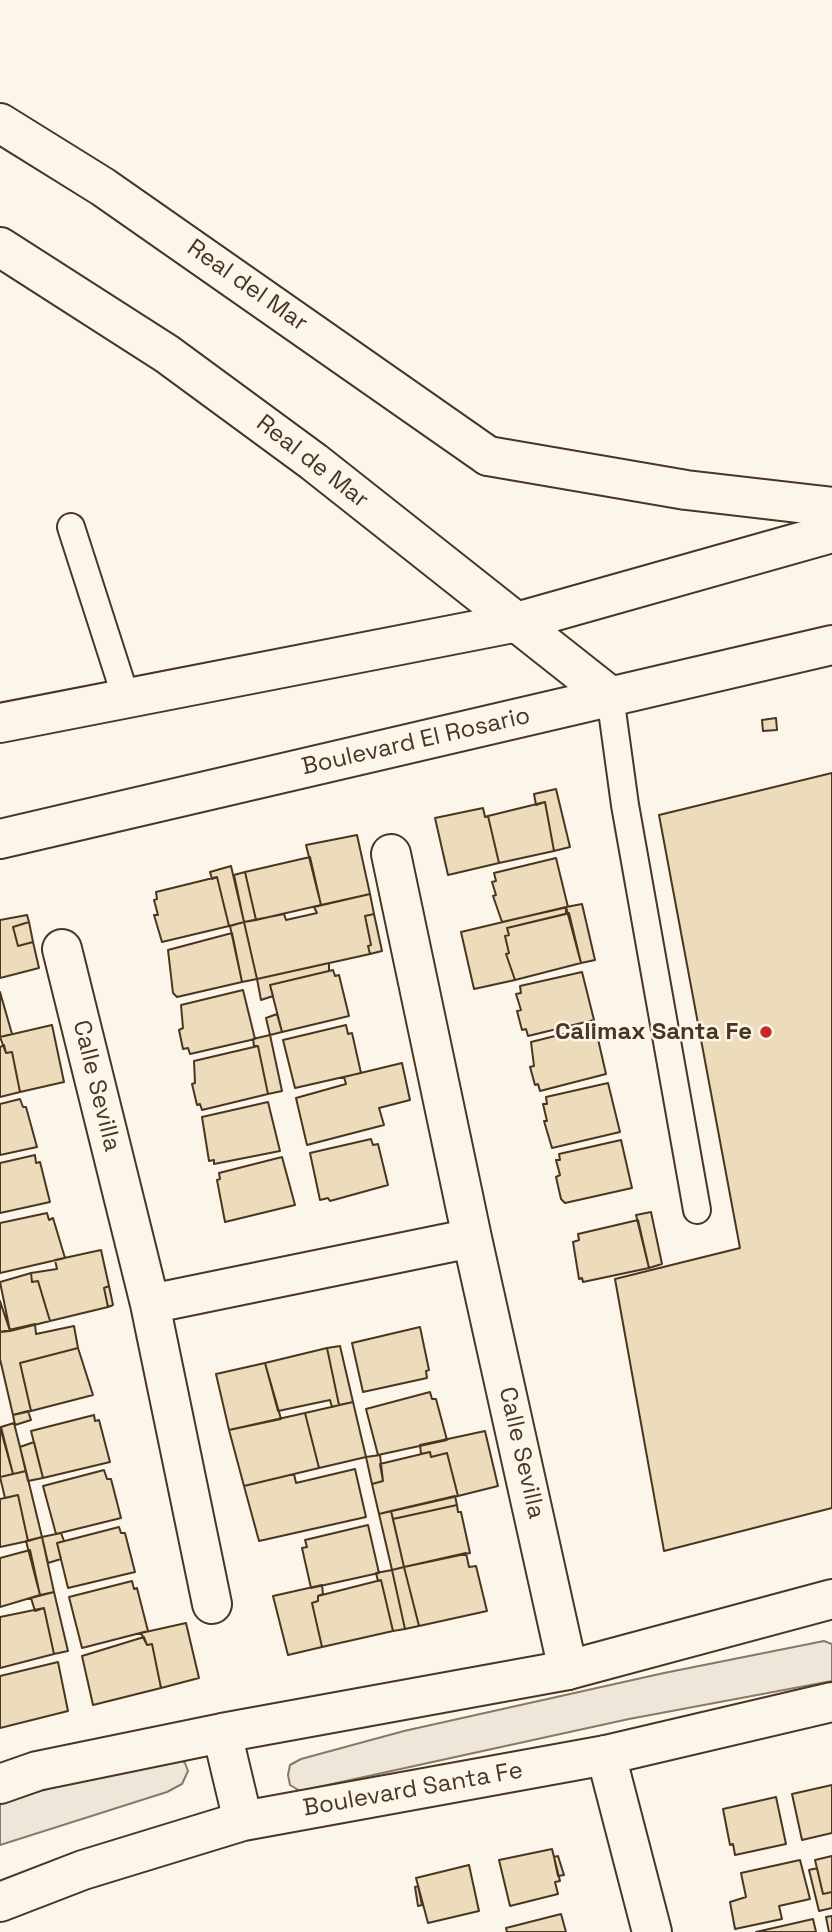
<!DOCTYPE html>
<html>
<head>
<meta charset="utf-8">
<style>
	body { margin:0 }
	canvas { display:block; background:#fbf6e9 }
</style>
</head>
<body>
<canvas width="832" height="1932"></canvas>
<script>
const g = document.querySelector('canvas').getContext('2d');
g.lineJoin = 'round';
function fillPath(path, color) { g.fillStyle = color; g.fill(path, 'evenodd'); }
const poly = rows => new Path2D(rows.map(r => 'M' + r).join(''));
function strokePath(path, color, width, dash) { g.strokeStyle = color; g.lineWidth = width; g.lineCap = dash ? 'butt' : 'round'; g.setLineDash(dash || []); g.stroke(path); }
function drawText(font, color, halo, rows, align = 'center') {
  g.font = font + ' "Space Grotesk",sans-serif'; g.lineWidth = 5; g.setLineDash([]); g.textBaseline = 'middle'; g.strokeStyle = halo; g.fillStyle = color; for (const [text, x, y, turn = 0] of rows) {
    g.save(); g.translate(x, y); g.rotate((+turn || 0) * Math.PI / 180); g.textAlign = isNaN(turn) ? turn : align; if (halo) g.strokeText(text, 0, 0); g.fillText(text, 0, 0); g.restore();
  }
}
const green = poly([
	[824,1641,832,1644,832,1681,629,1719,300,1791,290,1785,288,1775,290,1765,301,1759,404,1731,664,1673,824,1641],
	[177,1758,185,1763,188,1771,182,1784,167,1792,0,1845,0,1804,93,1774,177,1758]
]);
fillPath(green, '#ede6d9');
strokePath(green, '#887966', 2);
const building = poly([
	[776,718,777,730,763,731,762,720,776,718],
	[832,773,832,1508,664,1551,615,1279,740,1248,659,815,832,773],
	[556,789,570,847,554,851,545,802,536,805,534,794,556,789],
	[545,802,554,851,499,863,488,816,545,802],
	[483,808,485,817,488,816,499,863,448,875,435,818,483,808],
	[357,835,370,894,321,905,306,845,357,835],
	[310,857,321,905,256,920,245,872,310,857],
	[556,858,568,907,502,922,493,896,496,895,492,882,496,881,494,873,556,858],
	[231,866,244,922,229,926,217,877,212,879,210,872,231,866],
	[245,872,256,920,244,922,234,875,245,872],
	[217,877,229,926,162,942,154,915,158,915,154,900,157,899,156,892,217,877],
	[370,894,374,914,365,916,371,945,368,946,370,954,257,979,244,922,284,914,286,920,317,913,314,907,370,894],
	[582,904,595,960,581,963,566,907,582,904],
	[566,907,566,914,507,928,509,935,505,936,509,953,506,954,515,980,474,989,461,932,566,907],
	[569,913,581,963,515,980,506,954,509,953,505,936,509,935,507,928,569,913],
	[374,914,382,951,370,954,368,946,371,945,365,916,374,914],
	[27,915,29,922,13,927,18,946,33,942,39,968,0,978,0,920,27,915],
	[29,922,33,942,18,946,13,927,29,922],
	[244,922,257,979,242,982,230,926,244,922],
	[232,933,242,982,177,997,173,993,168,950,232,933],
	[329,963,329,971,270,985,273,996,261,1000,257,979,329,963],
	[333,970,335,976,339,975,349,1016,282,1032,270,985,333,970],
	[582,972,594,1020,528,1036,526,1029,522,1030,517,1011,521,1010,516,994,521,993,520,986,582,972],
	[243,990,255,1039,190,1054,188,1048,183,1049,179,1030,183,1028,181,1005,243,990],
	[0,992,12,1034,0,1037,0,992],
	[277,1014,282,1032,270,1035,266,1018,277,1014],
	[52,1025,64,1082,20,1092,12,1052,6,1053,0,1037,52,1025],
	[346,1025,348,1034,352,1033,361,1073,295,1088,283,1040,346,1025],
	[595,1026,606,1074,540,1091,538,1084,535,1085,530,1067,534,1066,531,1042,595,1026],
	[270,1035,282,1091,268,1094,258,1046,254,1046,253,1039,270,1035],
	[4,1045,6,1053,12,1052,20,1092,0,1097,0,1047,4,1045],
	[258,1046,268,1094,202,1110,200,1104,197,1105,192,1084,195,1083,194,1061,258,1046],
	[402,1063,410,1100,379,1108,384,1125,307,1145,296,1098,346,1084,344,1077,402,1063],
	[608,1083,620,1132,552,1148,544,1121,547,1121,543,1104,547,1104,546,1097,608,1083],
	[20,1099,23,1107,26,1107,37,1147,0,1155,0,1104,20,1099],
	[268,1102,280,1151,214,1164,214,1160,209,1161,202,1117,268,1102],
	[371,1139,373,1145,378,1144,388,1185,330,1201,328,1198,320,1200,310,1153,371,1139],
	[621,1140,632,1188,565,1203,561,1199,556,1177,560,1175,556,1160,560,1160,559,1154,621,1140],
	[35,1155,36,1163,40,1162,50,1202,0,1213,0,1163,35,1155],
	[282,1157,295,1205,225,1222,217,1180,220,1179,219,1173,282,1157],
	[651,1212,662,1264,649,1268,636,1215,651,1212],
	[47,1213,49,1220,53,1218,65,1258,0,1273,0,1223,47,1213],
	[638,1220,649,1268,583,1282,582,1278,579,1279,573,1242,579,1240,578,1234,638,1220],
	[101,1250,109,1286,104,1288,108,1307,50,1321,38,1281,32,1282,31,1273,57,1269,55,1260,101,1250],
	[31,1273,32,1282,38,1281,50,1321,10,1331,0,1282,31,1273],
	[109,1286,113,1305,108,1307,104,1288,109,1286],
	[0,1301,10,1331,0,1332,0,1301],
	[35,1324,36,1334,74,1326,78,1348,20,1363,31,1411,13,1415,0,1359,0,1332,35,1324],
	[420,1327,429,1370,426,1371,427,1378,363,1392,352,1343,420,1327],
	[340,1346,353,1402,339,1405,327,1348,340,1346],
	[78,1348,93,1395,31,1411,20,1363,78,1348],
	[327,1348,339,1405,332,1407,330,1400,278,1411,265,1363,327,1348],
	[265,1363,281,1419,229,1430,216,1374,265,1363],
	[430,1392,432,1399,436,1399,447,1440,378,1455,366,1409,430,1392],
	[353,1402,366,1457,319,1468,305,1413,353,1402],
	[28,1411,31,1420,15,1425,13,1415,28,1411],
	[305,1413,319,1468,244,1486,229,1430,305,1413],
	[94,1415,95,1421,99,1420,110,1462,43,1478,31,1431,94,1415],
	[14,1423,26,1471,13,1474,1,1427,14,1423],
	[0,1427,13,1474,0,1477,0,1427],
	[485,1431,498,1486,458,1496,447,1453,431,1457,430,1452,421,1454,420,1445,485,1431],
	[34,1442,43,1478,28,1481,20,1447,34,1442],
	[430,1452,431,1457,447,1453,458,1496,379,1514,372,1484,383,1481,380,1464,430,1452],
	[380,1455,383,1481,372,1484,366,1457,380,1455],
	[355,1469,366,1517,259,1541,244,1486,294,1474,296,1483,355,1469],
	[104,1470,107,1479,111,1479,121,1518,56,1534,43,1486,104,1470],
	[26,1471,42,1537,28,1541,18,1495,5,1498,0,1477,26,1471],
	[18,1495,28,1541,0,1547,0,1499,18,1495],
	[455,1496,457,1505,393,1519,391,1511,455,1496],
	[457,1505,458,1512,461,1512,470,1553,404,1567,393,1519,457,1505],
	[391,1511,404,1567,392,1570,379,1514,391,1511],
	[368,1525,379,1573,311,1588,302,1548,307,1547,305,1540,368,1525],
	[119,1527,121,1533,125,1533,135,1572,68,1588,57,1543,119,1527],
	[61,1533,64,1541,57,1543,61,1559,48,1563,42,1537,61,1533],
	[42,1537,54,1592,40,1595,26,1541,42,1537],
	[30,1550,40,1595,0,1607,0,1558,30,1550],
	[466,1553,469,1567,476,1566,487,1611,419,1626,404,1567,466,1553],
	[404,1567,419,1626,405,1629,392,1570,404,1567],
	[392,1570,405,1629,393,1631,381,1580,378,1581,376,1573,392,1570],
	[381,1580,393,1631,322,1647,312,1603,318,1601,318,1596,381,1580],
	[132,1581,134,1589,137,1588,148,1631,82,1648,69,1597,132,1581],
	[322,1585,323,1594,318,1596,318,1601,312,1603,322,1647,288,1655,273,1596,322,1585],
	[54,1592,68,1651,54,1654,44,1608,35,1611,31,1598,54,1592],
	[44,1608,54,1654,0,1668,0,1617,44,1608],
	[186,1623,199,1678,161,1688,152,1644,147,1645,141,1633,186,1623],
	[144,1637,147,1645,152,1644,161,1688,93,1705,82,1656,144,1637],
	[58,1662,68,1711,0,1728,0,1676,58,1662],
	[832,1785,832,1833,802,1840,792,1794,832,1785],
	[776,1797,786,1844,735,1855,733,1844,730,1845,723,1809,776,1797],
	[552,1849,560,1881,555,1882,558,1894,510,1906,499,1860,552,1849],
	[558,1856,564,1875,558,1876,554,1857,558,1856],
	[832,1856,832,1892,823,1894,815,1860,832,1856],
	[800,1860,810,1899,779,1906,782,1919,735,1929,730,1902,746,1897,741,1873,800,1860],
	[469,1865,479,1911,428,1923,416,1878,469,1865],
	[817,1868,823,1894,832,1892,832,1908,819,1911,809,1870,817,1868],
	[418,1886,422,1905,418,1906,415,1887,418,1886],
	[561,1914,566,1932,507,1932,506,1928,561,1914],
	[832,1916,832,1932,829,1932,826,1917,832,1916],
	[813,1919,816,1932,756,1932,813,1919]
]);
fillPath(building, '#ecdcbc');
strokePath(building, '#4a3520', 2);
const lane = poly([
	[71,527,126,698],
	[610,696,625,805,697,1210]
]);
const street = poly([
	[391,854,472,1238,568,1670],
	[62,949,150,1304,212,1604],
	[150,1304,472,1238],
	[606,1755,652,1932]
]);
const secondary = poly([
	[0,123,103,187,488,456],
	[0,247,167,354,314,462,610,696],
	[222,1733,243,1821],
	[0,1784,37,1771,222,1733,568,1670,832,1599],
	[0,1902,83,1870,243,1821,606,1755,832,1702]
]);
const primary = poly([
	[488,456,686,490,832,507],
	[0,723,513,623,832,533],
	[0,839,832,645]
]);
strokePath(lane, '#4a3520', 30);
strokePath(street, '#4a3520', 42);
strokePath(secondary, '#4a3520', 42);
strokePath(primary, '#4a3520', 42);
strokePath(lane, '#fbf6e9', 26);
strokePath(street, '#fbf6e9', 38);
strokePath(secondary, '#fbf6e9', 38);
strokePath(primary, '#fbf6e9', 38);
for (const [x, y, r, color] of [
	[766,1032,7,"#c62828"]
]) { const dot = new Path2D(); dot.arc(x, y, r, 0, 2 * Math.PI); g.fillStyle = color; g.fill(dot); strokePath(dot, '#fbf6e9', 2.5); }
drawText('24px', '#4a3520', '#fbf6e9', [
	["Real del Mar",247,286,35],
	["Real de Mar",312,462,38],
	["Boulevard El Rosario",416,742,-13],
	["Calle Sevilla",96,1086,76],
	["Calle Sevilla",521,1453,77],
	["Boulevard Santa Fe",413,1790,-10]
]);
drawText('bold 24px', '#4a3520', '#fbf6e9', [
	["Calimax Santa Fe",752,1032]
], 'right');
</script>
</body>
</html>
